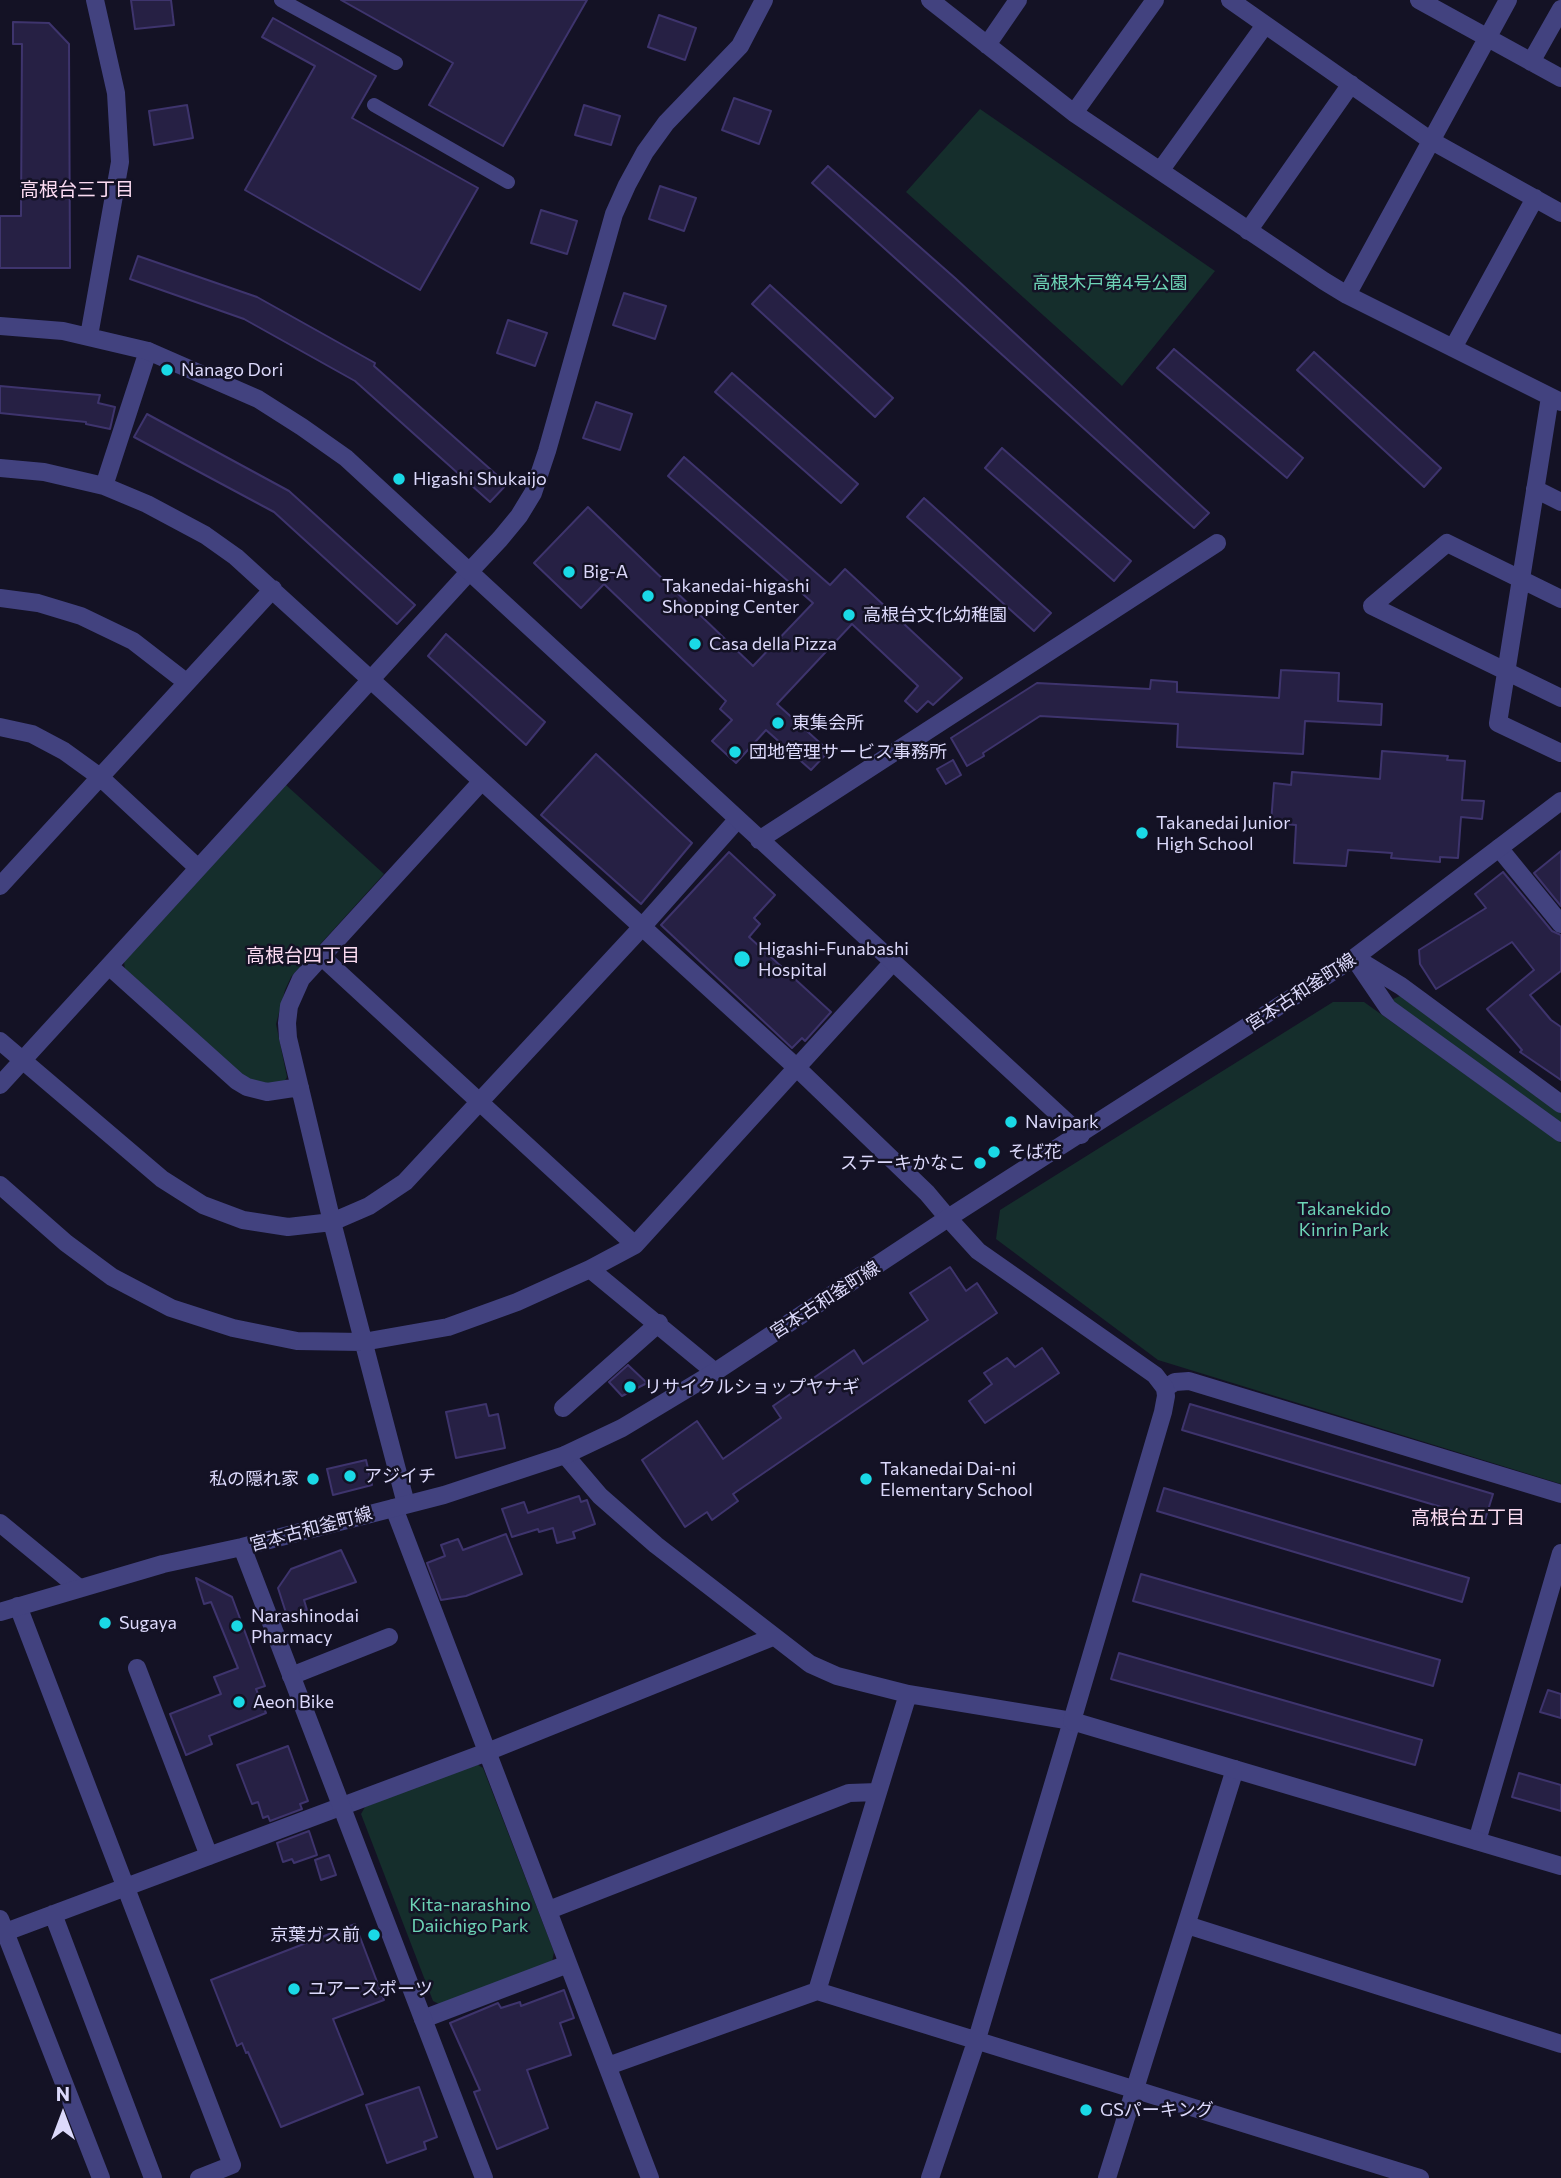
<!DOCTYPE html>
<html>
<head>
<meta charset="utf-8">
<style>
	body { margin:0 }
	#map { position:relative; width:1561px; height:2178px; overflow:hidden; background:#141225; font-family:Commissioner,sans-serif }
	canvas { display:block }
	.north { position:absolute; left:28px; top:2080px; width:70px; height:70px; -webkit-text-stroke:5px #141225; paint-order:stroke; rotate:0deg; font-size:19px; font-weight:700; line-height:28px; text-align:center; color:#dcd9fb }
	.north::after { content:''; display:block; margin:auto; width:24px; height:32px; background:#dcd9fb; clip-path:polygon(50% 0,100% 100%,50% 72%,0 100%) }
</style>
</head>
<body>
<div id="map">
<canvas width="1561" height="2178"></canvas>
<div class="north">N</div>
</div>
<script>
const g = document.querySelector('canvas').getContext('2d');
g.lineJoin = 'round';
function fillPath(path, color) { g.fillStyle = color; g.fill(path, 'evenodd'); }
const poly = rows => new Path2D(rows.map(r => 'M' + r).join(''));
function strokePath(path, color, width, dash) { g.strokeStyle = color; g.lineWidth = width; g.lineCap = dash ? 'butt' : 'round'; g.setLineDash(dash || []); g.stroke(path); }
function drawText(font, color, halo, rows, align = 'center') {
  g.font = font + ' Commissioner,"Noto Sans JP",sans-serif'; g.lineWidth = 5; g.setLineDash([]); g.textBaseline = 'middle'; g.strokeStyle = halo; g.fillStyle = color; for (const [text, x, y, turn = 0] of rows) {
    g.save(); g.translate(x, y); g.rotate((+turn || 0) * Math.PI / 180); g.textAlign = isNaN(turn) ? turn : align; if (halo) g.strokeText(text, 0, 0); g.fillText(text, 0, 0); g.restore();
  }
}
fillPath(poly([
	[980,109,1215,271,1122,386,906,192],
	[286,785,384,874,304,962,291,977,285,990,276,1024,287,1077,282,1086,247,1080,125,971,124,961],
	[1400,996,1561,1111,1561,1125,1394,1004,1393,999],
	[1333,1002,1364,1002,1561,1143,1561,1484,1158,1360,996,1239,1000,1210],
	[475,1763,483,1768,554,1952,552,1962,441,2005,433,2001,361,1814,365,1807]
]), '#152e2c');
const building = poly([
	[131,0,171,0,174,25,135,29,131,0],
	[341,0,587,0,503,146,429,105,453,63,341,0],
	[659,15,696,28,685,60,648,47,659,15],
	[273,18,376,76,352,118,478,188,420,290,245,190,315,66,262,37,273,18],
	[13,22,49,23,69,44,70,268,0,268,0,216,21,216,22,44,13,44,13,22],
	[734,98,771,111,759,144,722,130,734,98],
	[187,105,193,138,154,145,149,111,187,105],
	[584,105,620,116,611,145,575,135,584,105],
	[828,166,955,278,1209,513,1194,528,812,183,828,166],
	[660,186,696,198,684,231,649,219,660,186],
	[541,210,577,221,567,254,531,243,541,210],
	[138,256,257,297,375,363,374,366,507,484,490,502,355,381,244,319,130,279,138,256],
	[770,285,893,398,875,417,752,304,770,285],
	[624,293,666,306,655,339,613,325,624,293],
	[508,320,547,333,535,366,497,353,508,320],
	[1174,349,1303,458,1287,478,1157,368,1174,349],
	[1314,352,1441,468,1424,487,1297,370,1314,352],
	[732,373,858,484,841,503,715,392,732,373],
	[0,386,100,395,98,403,115,407,110,429,86,424,86,422,0,413,0,386],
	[596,402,632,414,620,450,583,438,596,402],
	[147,414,289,491,415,605,397,624,274,512,134,437,147,414],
	[1002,448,1131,561,1114,581,985,468,1002,448],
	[684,457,830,585,845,569,962,678,933,705,928,701,917,712,905,701,918,686,852,624,777,704,829,751,811,770,766,730,736,763,712,741,732,720,720,709,726,701,604,584,581,608,534,563,588,507,753,666,813,603,668,476,684,457],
	[924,498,1051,613,1034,631,907,517,924,498],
	[446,634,545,722,526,745,428,656,446,634],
	[1281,670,1339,673,1338,701,1382,704,1381,725,1305,721,1303,754,1177,747,1178,724,1040,716,983,753,984,756,967,766,951,738,1037,683,1150,689,1151,680,1177,682,1177,692,1279,698,1281,670],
	[1382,751,1448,756,1447,760,1465,761,1462,800,1484,801,1482,819,1461,817,1458,858,1440,857,1440,862,1391,858,1392,853,1348,850,1346,866,1294,863,1296,825,1271,823,1274,783,1291,785,1292,772,1380,779,1382,751],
	[596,754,692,843,641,904,541,815,596,754],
	[953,760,961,775,946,784,937,769,953,760],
	[1561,851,1561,906,1534,873,1561,851],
	[729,852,775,895,754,918,760,924,749,937,831,1012,805,1041,802,1038,792,1048,661,925,729,852],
	[1503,872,1552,931,1561,935,1561,971,1530,995,1551,1020,1561,1027,1561,1080,1520,1052,1522,1050,1487,1009,1534,970,1512,942,1436,989,1420,964,1419,950,1486,908,1475,894,1503,872],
	[950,1267,966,1291,977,1283,997,1313,733,1494,738,1501,712,1520,707,1512,685,1527,642,1460,697,1421,723,1459,781,1418,773,1406,854,1350,863,1364,928,1320,910,1293,950,1267],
	[1042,1348,1059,1373,985,1423,969,1401,992,1384,984,1373,1007,1358,1015,1367,1042,1348],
	[628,1365,647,1383,622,1396,609,1382,628,1365],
	[486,1404,489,1416,498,1414,505,1448,456,1458,446,1412,486,1404],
	[1190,1404,1493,1494,1485,1520,1182,1430,1190,1404],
	[366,1460,372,1485,333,1495,327,1469,366,1460],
	[1164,1488,1469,1578,1462,1602,1157,1511,1164,1488],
	[579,1496,581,1502,587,1500,595,1524,573,1532,575,1538,557,1543,553,1528,539,1532,538,1529,512,1537,502,1509,524,1502,528,1513,579,1496],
	[506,1534,522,1574,466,1596,441,1600,427,1563,445,1556,441,1545,458,1539,463,1550,506,1534],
	[341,1550,356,1582,304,1600,307,1610,287,1616,278,1588,291,1569,341,1550],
	[1141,1574,1440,1660,1433,1686,1133,1601,1141,1574],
	[196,1578,232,1597,265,1686,256,1689,266,1713,209,1736,212,1744,186,1755,170,1714,221,1694,214,1677,238,1668,211,1602,204,1604,196,1578],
	[1119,1653,1422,1740,1415,1765,1111,1679,1119,1653],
	[1548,1690,1561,1694,1561,1718,1540,1712,1548,1690],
	[288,1746,308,1801,300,1804,302,1809,270,1821,268,1816,263,1818,258,1802,252,1804,237,1765,288,1746],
	[1519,1773,1561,1785,1561,1811,1512,1797,1519,1773],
	[309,1831,317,1855,294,1863,292,1859,283,1862,277,1843,309,1831],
	[329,1855,336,1875,321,1880,315,1860,329,1855],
	[355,1924,384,2000,333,2019,363,2094,281,2127,248,2052,246,2053,242,2043,237,2046,211,1980,355,1924],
	[564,1990,574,2018,560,2023,571,2055,527,2070,548,2128,497,2149,474,2092,480,2090,450,2023,498,2003,501,2008,520,2002,521,2006,564,1990],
	[419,2087,437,2137,424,2142,426,2149,387,2163,366,2105,419,2087]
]);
fillPath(building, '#262044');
strokePath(building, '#3e346d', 2);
strokePath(poly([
	[281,0,396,63],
	[374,105,508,182]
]), '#42427f', 14);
strokePath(poly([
	[930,0,1074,113,1324,281,1347,295,1561,402],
	[1230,0,1430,140,1561,213],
	[1419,0,1561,78],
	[987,45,1018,0],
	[1531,62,1561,9],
	[1074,113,1155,0],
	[1160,171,1265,25],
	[1248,231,1351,84],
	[1347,295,1508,0],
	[1453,348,1535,198],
	[1550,397,1498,723,1561,753],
	[0,468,44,472,104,486,147,504,205,535,236,557,796,1067,927,1193,948,1218],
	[104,486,148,351],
	[1535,489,1561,502],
	[0,598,38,603,81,616,133,641,186,682],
	[1561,599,1447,543,1372,606,1561,698],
	[0,727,32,734,64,751,100,777,198,868],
	[1499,848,1561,924],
	[0,886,273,589],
	[322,957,635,1245],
	[109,966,237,1081,247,1087,267,1092,300,1087],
	[0,1041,162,1179,203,1205,243,1220,288,1227,332,1222,369,1206,405,1182,642,927,737,820],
	[0,1085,470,571],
	[0,1185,66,1243,112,1277,171,1308,233,1328,297,1341,363,1342,448,1327,517,1302,590,1269,635,1245,892,963],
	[590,1269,715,1372],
	[1165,1388,1175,1382,1189,1381,1561,1494],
	[563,1408,659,1323],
	[565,1455,600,1496,656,1545,810,1664,837,1676,908,1694,1072,1721,977,2039,930,2178],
	[406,1504,332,1222,288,1038,287,1023,289,1006,301,979,482,781],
	[394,1508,650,2178],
	[0,1523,79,1588],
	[18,1606,232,2165,199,2178],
	[137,1668,209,1856],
	[291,1676,389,1637],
	[1477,1841,1561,1553],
	[549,1910,849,1793,878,1792],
	[53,1914,153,2178],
	[0,1919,101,2178],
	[1187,1925,1561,2044],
	[0,1934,487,1752,773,1637],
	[817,1991,908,1694],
	[423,2019,568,1964],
	[608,2066,817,1991,1420,2178],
	[1107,2178,1235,1769]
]), '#42427f', 18);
strokePath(poly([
	[0,326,63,331,148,351,258,399,302,427,346,458,1081,1135],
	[89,336,120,162,116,93,95,0],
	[470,571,500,539,519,516,533,493,547,451,614,214,627,185,645,152,666,123,740,46,764,0],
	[759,840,1217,543],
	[1354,958,1388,1008,1561,1133],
	[1360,961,1401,986,1561,1104],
	[948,1218,978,1251,1155,1375,1165,1388,1166,1396,1163,1412,1072,1721,1561,1866],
	[242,1547,484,2178],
	[0,1612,163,1564,242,1547,444,1495,565,1455,622,1428,715,1372,948,1218,1354,958,1561,801]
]), '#42427f', 18);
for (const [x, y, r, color] of [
	[167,370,7,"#1ad9e6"],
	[399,479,7,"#1ad9e6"],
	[569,572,7,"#1ad9e6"],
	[648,596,7,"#1ad9e6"],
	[849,615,7,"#1ad9e6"],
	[695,644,7,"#1ad9e6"],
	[778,723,7,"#1ad9e6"],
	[735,752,7,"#1ad9e6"],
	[1142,833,7,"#1ad9e6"],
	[742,959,9,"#1ad9e6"],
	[1011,1122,7,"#1ad9e6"],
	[994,1152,7,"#1ad9e6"],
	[980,1163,7,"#1ad9e6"],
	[630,1387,7,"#1ad9e6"],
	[350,1476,7,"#1ad9e6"],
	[313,1479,7,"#1ad9e6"],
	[866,1479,7,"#1ad9e6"],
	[105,1623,7,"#1ad9e6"],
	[237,1626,7,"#1ad9e6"],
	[239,1702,7,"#1ad9e6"],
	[374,1935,7,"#1ad9e6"],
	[294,1989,7,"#1ad9e6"],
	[1086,2110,7,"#1ad9e6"]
]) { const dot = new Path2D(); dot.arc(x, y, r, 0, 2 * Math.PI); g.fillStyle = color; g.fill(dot); strokePath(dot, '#141225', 2.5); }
drawText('18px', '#6dd4b6', '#141225', [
	["高根木戸第4号公園",1110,283],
	["Takanekido",1344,1209],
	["Kinrin Park",1344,1230],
	["Kita-narashino",470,1905],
	["Daiichigo Park",470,1926]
]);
drawText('18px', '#dcd9fb', '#141225', [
	["Nanago Dori",181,370],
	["Higashi Shukaijo",413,479],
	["Big-A",583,572],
	["Takanedai-higashi",662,586],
	["Shopping Center",662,607],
	["高根台文化幼稚園",863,615],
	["Casa della Pizza",709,644],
	["東集会所",792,723],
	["団地管理サービス事務所",749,752],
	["Takanedai Junior",1156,823],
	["High School",1156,844],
	["Higashi-Funabashi",758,949],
	["Hospital",758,970],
	["Navipark",1025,1122],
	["そば花",1008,1152],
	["ステーキかなこ",966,1163,"right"],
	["リサイクルショップヤナギ",644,1387],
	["Takanedai Dai-ni",880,1469],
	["Elementary School",880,1490],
	["アジイチ",364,1476],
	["私の隠れ家",299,1479,"right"],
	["Narashinodai",251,1616],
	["Pharmacy",251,1637],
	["Sugaya",119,1623],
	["Aeon Bike",253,1702],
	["京葉ガス前",360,1935,"right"],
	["ユアースポーツ",308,1989],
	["GSパーキング",1100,2110]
], 'left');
drawText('18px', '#dcd9fb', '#141225', [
	["宮本古和釜町線",1301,992,-33],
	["宮本古和釜町線",825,1300,-33],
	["宮本古和釜町線",311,1529,-15]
]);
drawText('19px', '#fbdbf1', '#141225', [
	["高根台三丁目",77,190],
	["高根台四丁目",303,956],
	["高根台五丁目",1468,1518]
]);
</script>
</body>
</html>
